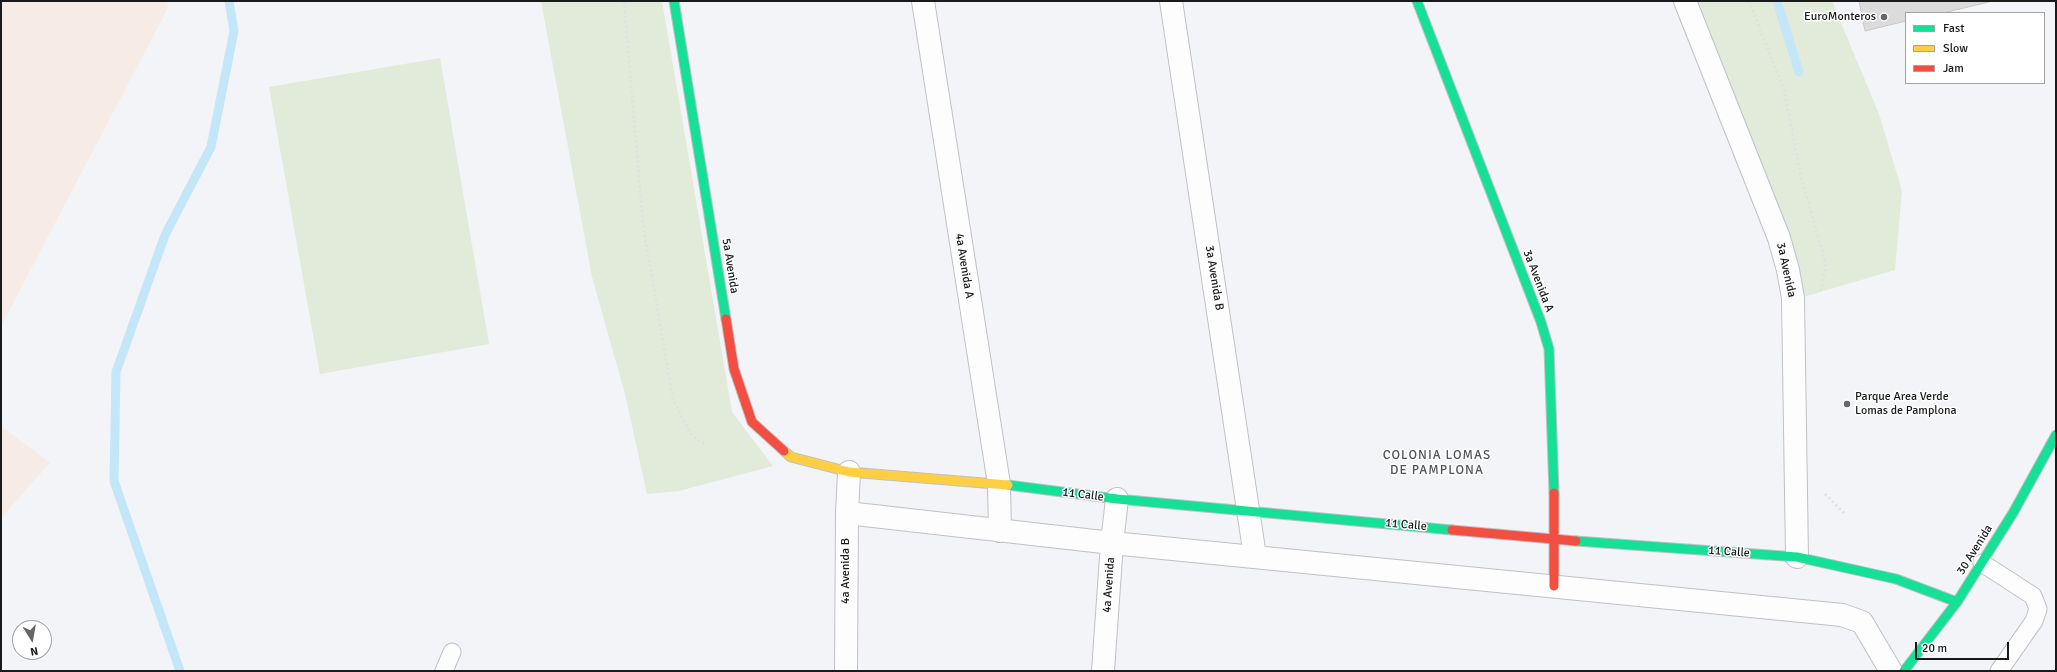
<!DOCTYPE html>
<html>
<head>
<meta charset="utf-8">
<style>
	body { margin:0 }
	#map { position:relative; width:2057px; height:672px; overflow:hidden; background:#f3f4f7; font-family:Signika,sans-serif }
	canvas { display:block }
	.frame { position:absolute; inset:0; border:2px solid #191a1c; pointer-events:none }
	.legend { position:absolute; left:1905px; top:12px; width:140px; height:72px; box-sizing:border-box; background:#fff; border:1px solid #a3a3a4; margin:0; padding:5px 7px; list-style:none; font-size:12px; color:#191a1c }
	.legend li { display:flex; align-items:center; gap:8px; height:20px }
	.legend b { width:20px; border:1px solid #a3a3a4 }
	.north { position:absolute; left:12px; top:620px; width:40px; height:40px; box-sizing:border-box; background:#fff; border:1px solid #a3a3a4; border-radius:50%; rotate:169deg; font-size:11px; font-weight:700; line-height:16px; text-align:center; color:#191a1c }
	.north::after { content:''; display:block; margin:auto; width:14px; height:18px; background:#656669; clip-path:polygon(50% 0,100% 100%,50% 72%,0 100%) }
	.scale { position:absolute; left:1915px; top:642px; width:94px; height:18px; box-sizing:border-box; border:2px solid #191a1c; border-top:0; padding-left:5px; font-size:12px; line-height:14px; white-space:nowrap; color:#191a1c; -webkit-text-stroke:3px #fff; paint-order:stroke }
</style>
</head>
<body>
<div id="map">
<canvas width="2057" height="672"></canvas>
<div class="frame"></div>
<ul class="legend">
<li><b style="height:5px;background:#16e098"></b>Fast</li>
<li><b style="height:5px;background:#ffcf43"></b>Slow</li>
<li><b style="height:5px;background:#f24e42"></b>Jam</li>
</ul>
<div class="north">N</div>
<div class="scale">20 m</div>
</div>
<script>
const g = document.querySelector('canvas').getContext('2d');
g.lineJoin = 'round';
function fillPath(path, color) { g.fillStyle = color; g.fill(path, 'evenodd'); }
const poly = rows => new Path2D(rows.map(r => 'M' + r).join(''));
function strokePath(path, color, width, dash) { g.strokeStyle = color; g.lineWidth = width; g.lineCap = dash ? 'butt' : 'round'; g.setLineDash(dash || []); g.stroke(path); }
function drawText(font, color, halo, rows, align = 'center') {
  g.font = font + ' Signika,sans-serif'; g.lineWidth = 3; g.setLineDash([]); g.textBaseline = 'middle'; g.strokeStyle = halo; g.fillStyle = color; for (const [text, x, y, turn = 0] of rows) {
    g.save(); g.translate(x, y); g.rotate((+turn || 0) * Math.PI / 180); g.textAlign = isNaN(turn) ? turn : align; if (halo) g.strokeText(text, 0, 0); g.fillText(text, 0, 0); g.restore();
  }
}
fillPath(poly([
	[1,1,167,1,168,8,1,326],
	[1,426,50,463,1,518]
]), '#f7ebe6');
fillPath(poly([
	[541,1,662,1,732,412,773,466,679,491,647,494,625,394,592,277],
	[1694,1,1832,1,1879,114,1902,191,1895,270,1803,297,1777,201],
	[440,58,489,344,320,374,269,87]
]), '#e2ead9');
strokePath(poly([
	[1777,1,1799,72],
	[180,671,114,481,116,372,165,235,211,147,234,31,229,1]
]), '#c3e6f8', 9);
const building = poly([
	[1859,1,1988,1,1989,2,1943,13,1906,13,1906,21,1865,31,1859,1]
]);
fillPath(building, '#dcdbdc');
strokePath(building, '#c9c8c9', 1);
const lane = poly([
	[1982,563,2033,596,2038,609,2034,621,1999,671],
	[444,671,452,652]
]);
const street = poly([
	[923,1,999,484,1000,531],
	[1171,1,1255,556],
	[1685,1,1779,238,1788,270,1793,298,1797,557],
	[847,513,1112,543,1842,615,1862,622,1891,671],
	[846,671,847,513,849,472],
	[1103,671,1112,543,1117,499]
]);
const fast = poly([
	[674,1,726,319],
	[1417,1,1541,322,1549,349,1554,493],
	[1008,485,1117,499,1452,530],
	[1576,541,1797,557,1896,579,1957,602],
	[1904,671,1957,602,2013,513,2056,435]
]);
const slow = poly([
	[784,451,791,457,849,472,1008,485]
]);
const jam = poly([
	[726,319,734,369,752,422,784,451],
	[1554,493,1554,586],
	[1452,530,1576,541]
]);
strokePath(lane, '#c0c1c4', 19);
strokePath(street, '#c0c1c4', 24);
strokePath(fast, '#c0c1c4', 11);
strokePath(slow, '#c0c1c4', 11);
strokePath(jam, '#c0c1c4', 11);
strokePath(poly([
	[624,1,643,225,673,400,692,436,707,445],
	[1749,1,1784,90,1801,177,1826,265,1821,291],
	[1825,494,1846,515]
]), '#dfe0e0', 2.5, [2, 3]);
strokePath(lane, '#fdfdfe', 17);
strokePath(street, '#fdfdfe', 22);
strokePath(fast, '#16e098', 9);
strokePath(slow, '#ffcf43', 9);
strokePath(jam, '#f24e42', 9);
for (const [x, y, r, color] of [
	[1884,17,4,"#656669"],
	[1847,404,4,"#656669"]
]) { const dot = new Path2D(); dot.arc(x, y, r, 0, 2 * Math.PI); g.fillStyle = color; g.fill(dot); strokePath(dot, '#fff', 1.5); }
drawText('12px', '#191a1c', '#fff', [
	["EuroMonteros",1876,17],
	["Parque Area Verde",1855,397,"left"],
	["Lomas de Pamplona",1855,411,"left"]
], 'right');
drawText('12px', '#191a1c', '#fff', [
	["5a Avenida",730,266,81],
	["4a Avenida A",964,266,81],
	["3a Avenida",1786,270,78],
	["3a Avenida B",1214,278,81],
	["3a Avenida A",1538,281,69],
	["11 Calle",1083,495,7],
	["11 Calle",1406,525,5],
	["30 Avenida",1975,550,-58],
	["11 Calle",1729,552,4],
	["4a Avenida B",846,571,-90],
	["4a Avenida",1109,585,-86]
]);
g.letterSpacing = '1px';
drawText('13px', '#505357', '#fff', [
	["COLONIA LOMAS",1437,456],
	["DE PAMPLONA",1437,471]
]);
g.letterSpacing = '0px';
</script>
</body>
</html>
